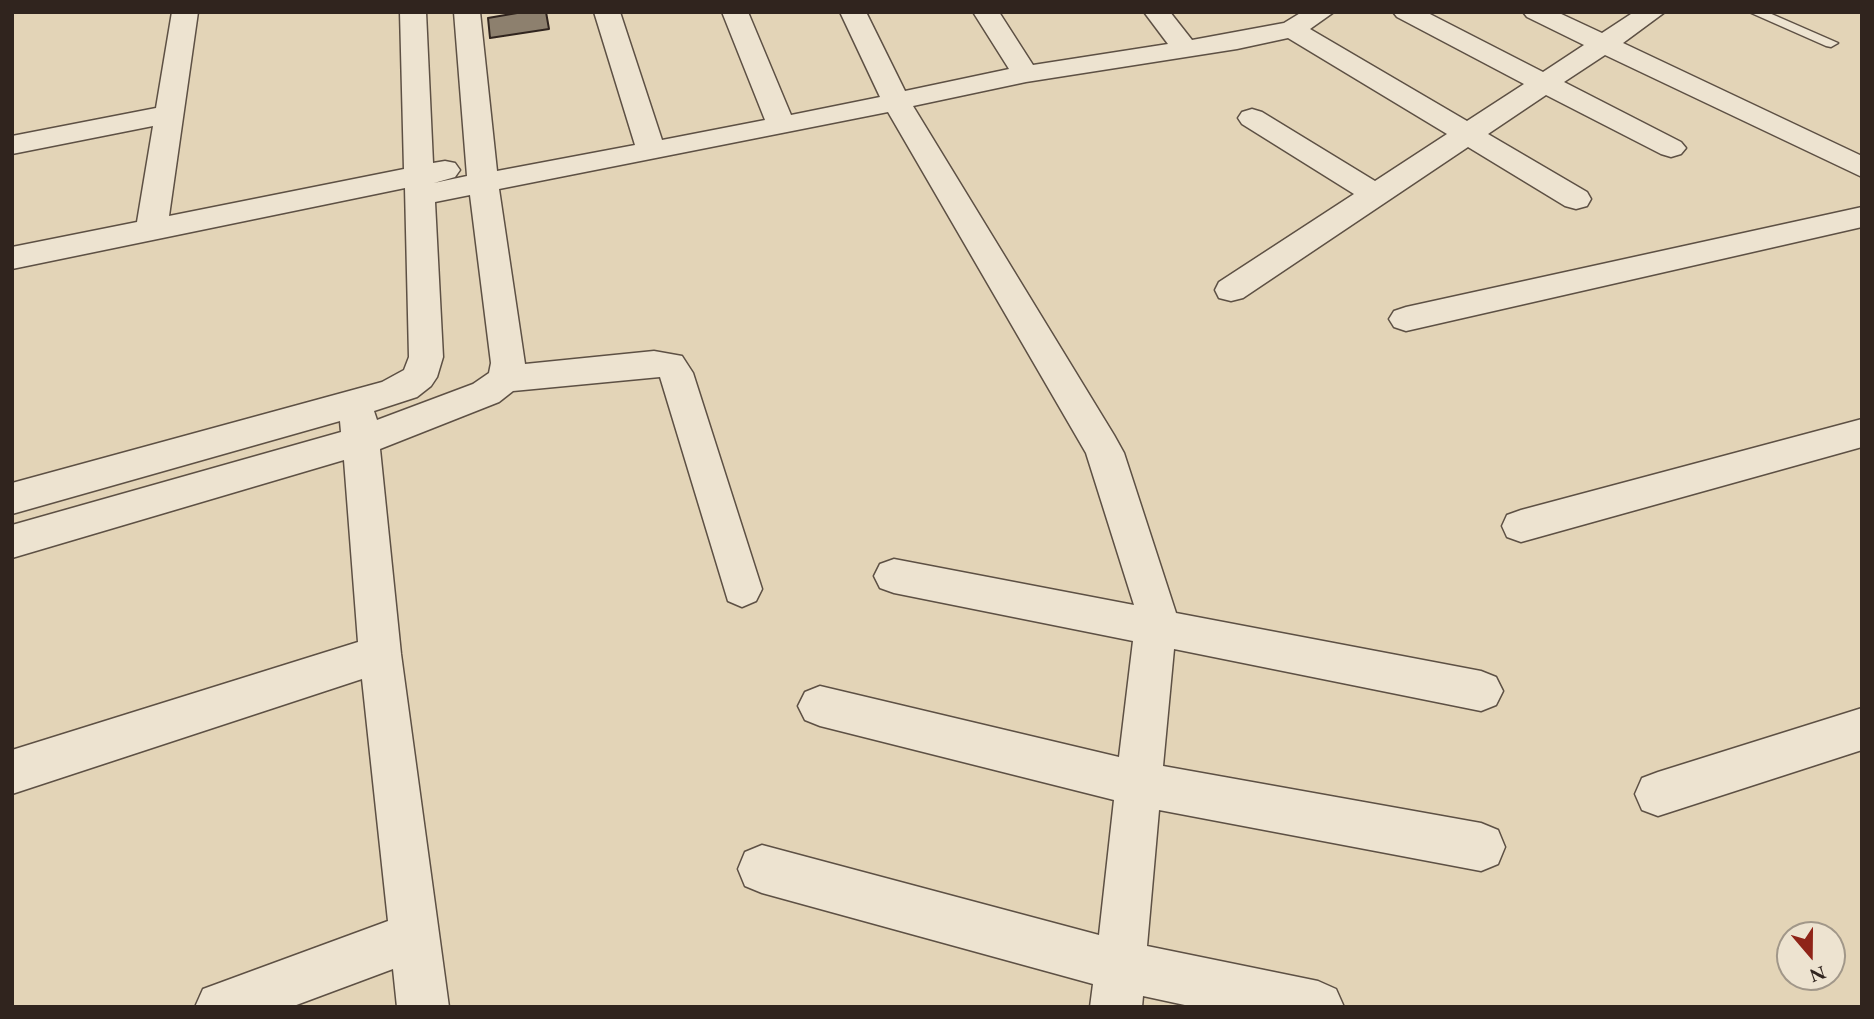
<!DOCTYPE html>
<html>
<head>
<meta charset="utf-8">
<style>
	body { margin:0 }
	#map { position:relative; width:1874px; height:1019px; overflow:hidden; background:#e3d4b7; font-family:"EB Garamond",serif }
	canvas { display:block }
	.frame { position:absolute; inset:0; border:14px solid #30241e; pointer-events:none }
	.north { position:absolute; left:1776px; top:921px; width:70px; height:70px; box-sizing:border-box; background:#ede3d0; border:2px solid #a19789; border-radius:50%; rotate:160deg; font-size:19px; font-weight:700; line-height:28px; text-align:center; color:#30241e }
	.north::after { content:''; display:block; margin:auto; width:24px; height:32px; background:#8f2418; clip-path:polygon(50% 0,100% 100%,50% 72%,0 100%) }
</style>
</head>
<body>
<div id="map">
<canvas width="1874" height="1019"></canvas>
<div class="frame"></div>
<div class="north">N</div>
</div>
<script>
const g = document.querySelector('canvas').getContext('2d');
g.lineJoin = 'round';
function fillPath(path, color) { g.fillStyle = color; g.fill(path, 'evenodd'); }
const poly = rows => new Path2D(rows.map(r => 'M' + r).join(''));
function strokePath(path, color, width, dash) { g.strokeStyle = color; g.lineWidth = width; g.lineCap = dash ? 'butt' : 'round'; g.setLineDash(dash || []); g.stroke(path); }
const building = poly([
	[523,12,546,12,549,29,490,38,488,18,523,12]
]);
fillPath(building, '#8d806e');
strokePath(building, '#30241e', 2);
const service = poly([
	[1749,12,1767,12,1838,43,1831,47,1826,46,1749,12]
]);
const minor = poly([
	[172,12,198,12,169,216,404,169,400,12,426,12,433,163,445,161,455,163,460,170,455,177,434,183,467,176,454,12,480,12,497,171,635,145,594,12,620,12,662,140,765,120,722,12,748,12,791,115,880,97,840,12,866,12,905,91,1009,69,973,12,999,12,1033,65,1168,44,1144,12,1170,12,1192,40,1284,23,1302,12,1334,12,1310,29,1467,121,1524,84,1397,17,1393,12,1426,12,1543,72,1584,45,1527,17,1523,12,1557,12,1602,33,1634,12,1665,12,1623,43,1862,156,1862,177,1605,55,1564,82,1681,142,1686,148,1681,154,1671,157,1661,154,1546,95,1488,134,1587,192,1591,199,1587,206,1576,209,1565,206,1468,147,1243,298,1231,301,1219,298,1215,290,1219,282,1354,194,1242,124,1238,118,1242,112,1252,109,1262,112,1375,181,1447,134,1288,38,1237,49,1026,82,913,106,1114,435,1124,453,1176,613,1481,671,1496,677,1503,691,1496,705,1481,711,1174,649,1163,766,1481,823,1498,830,1505,847,1498,864,1481,871,1159,810,1147,946,1318,981,1336,989,1344,1007,1194,1007,1143,996,1142,1007,1090,1007,1093,984,762,893,745,886,738,869,745,852,762,845,1099,935,1114,800,820,726,805,720,798,706,805,692,820,686,1119,757,1133,641,894,593,880,588,874,576,880,564,894,559,1134,605,1086,453,888,112,499,189,525,364,654,351,682,356,693,373,762,589,756,601,742,607,728,601,660,377,513,391,499,402,380,449,401,654,449,1007,397,1007,393,969,291,1007,195,1007,203,989,388,921,362,679,12,794,12,750,358,642,344,460,12,558,12,525,341,432,340,421,12,514,12,483,382,382,404,370,409,357,405,188,12,269,12,247,137,222,153,126,12,154,12,136,156,108,172,12],
	[470,195,491,363,489,373,473,384,377,420,374,411,417,397,431,386,437,377,443,357,435,202,470,195],
	[1862,207,1862,227,1406,331,1394,327,1389,319,1394,311,1406,307,1862,207],
	[1862,419,1862,447,1521,542,1507,537,1502,526,1507,515,1521,510,1862,419],
	[1862,708,1862,750,1658,816,1642,810,1635,794,1642,778,1658,772,1862,708]
]);
strokePath(service, '#5d5044', 3);
strokePath(minor, '#5d5044', 3);
fillPath(service, '#ede3d0');
fillPath(minor, '#ede3d0');
</script>
</body>
</html>
